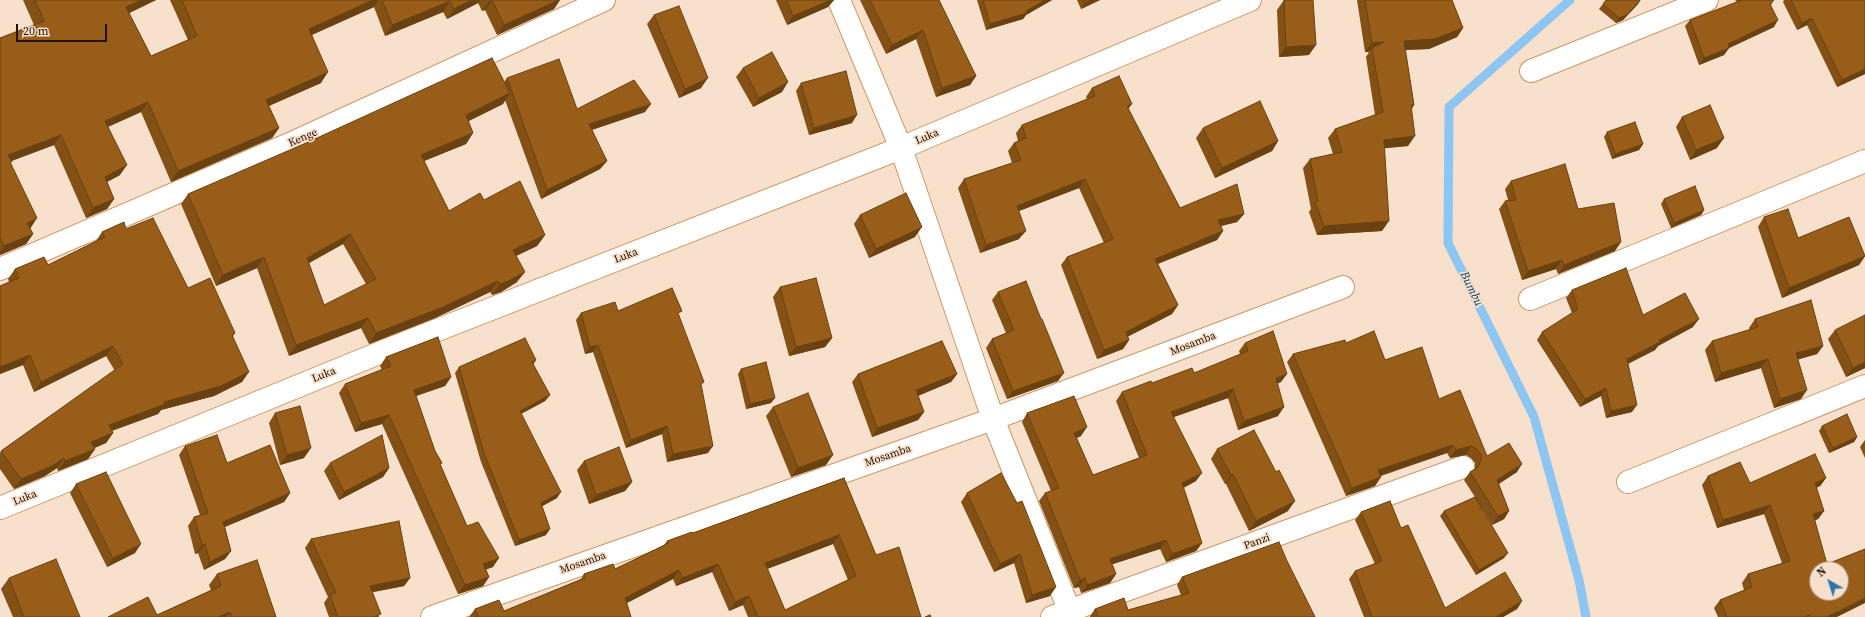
<!DOCTYPE html>
<html>
<head>
<meta charset="utf-8">
<style>
	body { margin:0 }
	#map { position:relative; width:1865px; height:617px; overflow:hidden; background:#f7e0cc; font-family:"Source Serif 4",serif }
	canvas { display:block }
	.north { position:absolute; left:1809px; top:561px; width:40px; height:40px; box-sizing:border-box; background:#f7e0cc; border:1px solid #a38d7a; border-radius:50%; rotate:321deg; font-size:11px; font-weight:700; line-height:16px; text-align:center; color:#241100 }
	.north::after { content:''; display:block; margin:auto; width:14px; height:18px; background:#2e76aa; clip-path:polygon(50% 0,100% 100%,50% 72%,0 100%) }
	.scale { position:absolute; left:16px; top:24px; width:91px; height:18px; box-sizing:border-box; border:2px solid #241100; border-top:0; padding-left:5px; font-size:12px; line-height:14px; white-space:nowrap; color:#241100; -webkit-text-stroke:3px #f7e0cc; paint-order:stroke }
</style>
</head>
<body>
<div id="map">
<canvas width="1865" height="617"></canvas>
<div class="north">N</div>
<div class="scale">20 m</div>
</div>
<script>
const g = document.querySelector('canvas').getContext('2d');
g.lineJoin = 'round';
const poly = rows => new Path2D(rows.map(r => 'M' + r).join(''));
function strokePath(path, color, width, dash) { g.strokeStyle = color; g.lineWidth = width; g.lineCap = dash ? 'butt' : 'round'; g.setLineDash(dash || []); g.stroke(path); }
function fillPath(path, color) { g.fillStyle = color; g.fill(path, 'evenodd'); }
function drawText(font, color, halo, rows, align = 'center') {
  g.font = font + ' "Source Serif 4",serif'; g.lineWidth = 3.5; g.setLineDash([]); g.textBaseline = 'middle'; g.strokeStyle = halo; g.fillStyle = color; for (const [text, x, y, turn = 0] of rows) {
    g.save(); g.translate(x, y); g.rotate((+turn || 0) * Math.PI / 180); g.textAlign = isNaN(turn) ? turn : align; if (halo) g.strokeText(text, 0, 0); g.fillText(text, 0, 0); g.restore();
  }
}
strokePath(poly([
	[1570,0,1449,107,1448,243,1534,417,1579,580,1586,617]
]), '#8dc5f3', 9);
const minor = poly([
	[839,0,901,148,993,419,1072,617],
	[1531,71,1707,0],
	[0,269,294,142,604,0],
	[1530,299,1865,161],
	[1628,482,1865,386],
	[0,508,384,351,901,148,1250,0],
	[432,617,993,419,1343,287],
	[1052,617,1463,467]
]);
strokePath(minor, '#cd9866', 24);
strokePath(minor, '#fff', 22);
fillPath(poly([
	[23,0,156,0,129,13,151,56,188,40,170,0,560,0,554,9,497,35,485,10,482,11,478,3,447,19,443,12,385,36,374,7,312,35,321,83,269,106,279,128,272,138,171,182,141,112,108,127,120,175,107,182,114,199,107,209,86,218,54,145,11,161,10,163,30,228,33,234,26,244,0,255,0,38,34,25],
	[776,0,834,0,828,7,787,25],
	[860,0,939,0,976,76,970,85,936,97,916,39,886,54],
	[977,0,1052,0,1026,15,1023,19,986,30],
	[1077,0,1100,0,1081,9],
	[1284,0,1309,55,1279,57,1277,10],
	[1357,0,1452,0,1463,28,1457,37,1429,49,1405,50,1414,105,1412,109,1408,146,1384,148,1382,231,1317,235,1309,212,1311,209,1303,168,1310,159,1333,154,1328,138,1335,129,1375,115,1366,57,1369,52,1365,52],
	[1735,0,1774,0,1771,5,1774,27,1729,48,1724,55,1699,65,1685,26,1690,20,1737,2],
	[1784,0,1865,0,1865,74,1837,87,1807,25,1797,30,1783,2],
	[1603,4,1638,4,1623,20,1616,23,1599,9],
	[654,15,701,88,679,98,647,24],
	[743,68,782,92,753,107,736,77],
	[507,78,577,109,645,112,592,130,607,161,600,169,541,199,505,100,503,104,468,121,473,133,466,144,424,161,449,211,484,200,545,235,537,246,516,256,517,282,501,292,492,295,490,292,435,318,369,344,361,328,289,356,257,268,216,286,181,204,188,194,504,82],
	[343,244,366,284,324,305,309,263],
	[801,83,852,123,809,135,796,91],
	[1092,88,1128,109,1180,208,1244,214,1237,222,1221,226,1223,231,1217,240,1158,264,1178,305,1172,314,1127,337,1129,340,1123,349,1097,359,1061,265,1067,257,1104,243,1079,188,1019,211,1019,239,980,253,958,188,964,179,1012,163,1008,151,1014,143,1018,141,1016,133,1022,125,1087,99,1086,97],
	[1682,117,1717,148,1690,160,1676,127],
	[1203,128,1278,141,1272,151,1215,178,1196,138],
	[1607,132,1643,144,1639,150,1612,159,1604,137],
	[1511,181,1578,209,1615,251,1558,274,1556,269,1522,280,1499,209,1505,201,1508,200,1505,189],
	[1664,199,1704,210,1701,215,1671,228,1661,204],
	[860,215,915,237,869,258,854,224],
	[1764,217,1798,238,1865,256,1859,265,1782,298,1758,227],
	[126,229,235,333,233,336,242,382,214,396,161,410,158,414,112,431,113,433,106,443,94,448,95,449,88,459,58,471,57,468,45,476,14,489,0,469,0,453,1,451,115,371,106,356,34,392,23,365,0,374,0,286,9,282,8,279,15,269,48,265,96,241,102,232],
	[780,287,832,338,825,347,789,356,773,297],
	[1572,290,1643,315,1693,327,1658,346,1655,350,1628,364,1632,412,1606,418,1601,396,1580,407,1537,340,1542,332,1572,313,1566,298],
	[998,292,1041,319,1058,381,1007,399,986,348,992,339,1006,333,992,300],
	[618,311,679,316,701,386,708,453,667,462,662,434,626,448,593,352,585,354,576,320,581,313],
	[1755,319,1823,346,1817,354,1798,359,1801,399,1774,408,1761,368,1715,382,1705,350,1712,341,1750,330,1749,328],
	[1835,330,1865,368,1846,377,1828,339],
	[1245,343,1281,382,1277,384,1278,416,1238,430,1228,398,1174,417,1196,481,1183,488,1202,543,1196,551,1166,562,1160,549,1112,564,1116,574,1110,583,1081,593,1079,587,1074,588,1039,501,1045,493,1051,491,1022,422,1027,413,1081,436,1077,438,1093,475,1139,458,1116,401,1122,392,1152,383,1194,373,1240,354,1239,351],
	[1346,343,1385,360,1439,399,1487,456,1517,472,1499,484,1509,511,1504,519,1492,525,1482,508,1504,558,1476,575,1440,516,1444,511,1475,497,1464,480,1470,472,1475,469,1475,463,1471,458,1466,455,1450,458,1447,453,1381,476,1375,486,1346,496,1287,362,1293,354],
	[386,357,451,377,445,386,416,396,435,451,442,463,440,465,467,526,493,567,486,569,489,577,483,586,458,594,382,424,355,432,339,393,345,384,382,370,380,366],
	[536,360,533,365,550,395,545,401,521,414,557,498,542,506,546,535,515,546,481,462,455,373,459,367],
	[741,369,771,403,746,409,738,374],
	[858,374,957,374,951,382,918,396,924,412,918,420,872,437,852,382],
	[773,407,826,465,791,477,766,416],
	[275,413,304,458,280,465,269,423],
	[1822,426,1857,437,1854,442,1829,453,1819,431],
	[1865,440,1865,458,1860,447],
	[185,446,227,463,290,493,284,502,225,527,231,551,225,559,204,570,198,553,195,554,188,526,194,517,200,515,179,455],
	[1217,449,1288,511,1249,531,1226,484,1225,484,1211,459],
	[584,461,632,482,625,491,589,504,577,470],
	[330,463,389,468,383,477,339,500,324,471],
	[1001,473,1050,596,1026,603,1014,563,994,572,961,502,967,493],
	[1708,476,1750,483,1826,478,1820,486,1816,488,1824,511,1818,519,1815,520,1837,617,1718,617,1714,608,1720,600,1744,590,1742,583,1748,574,1782,563,1764,514,1717,528,1702,485],
	[844,478,876,555,921,617,748,617,743,605,729,611,712,572,676,586,673,579,627,603,631,617,469,617,475,609,504,611,581,579,584,574,615,569,664,545,667,541,693,533],
	[833,544,848,580,785,610,767,569],
	[76,484,135,553,107,567,70,493],
	[1361,512,1401,528,1445,608,1522,601,1517,609,1503,617,1364,617,1349,579,1355,571,1375,564,1355,520],
	[311,539,410,578,404,586,372,592,379,617,329,617,324,603,328,597,305,548],
	[1287,561,1315,617,1090,617,1090,616,1095,609,1128,610,1181,595,1177,585,1182,577],
	[217,574,276,617,108,617,157,615,211,590,209,585],
	[9,578,80,617,13,617,1,589]
]), '#835015');
fillPath(poly([
	[142,0,156,0,119,18,126,7],
	[373,0,378,0,374,7,302,39,309,29],
	[471,0,480,0,478,3,447,19,454,9],
	[492,0,485,10,482,11,489,1],
	[559,0,560,0,554,9,497,35,504,25],
	[831,0,834,0,828,7,787,25,793,16],
	[1045,0,1052,0,1026,15,1023,19,986,30,990,24,1026,11],
	[1091,0,1100,0,1081,9,1085,3],
	[1641,0,1638,4,1623,20,1616,23,1619,18],
	[450,1,443,12,385,36,392,25],
	[1812,18,1807,25,1797,30,1802,23],
	[1778,20,1774,27,1727,49,1729,48,1724,55,1699,65,1704,58,1728,44],
	[1463,28,1457,37,1429,49,1397,50,1404,41],
	[923,30,916,39,886,54,892,45],
	[1384,42,1372,48,1369,52,1365,52,1372,43],
	[1316,45,1309,55,1279,57,1286,47],
	[1865,69,1865,74,1837,87,1842,80],
	[328,72,321,83,259,110,266,100],
	[976,76,970,85,936,97,942,88],
	[708,78,701,88,679,98,685,89],
	[788,82,782,92,753,107,759,98],
	[510,93,503,104,459,126,466,115],
	[148,102,141,112,98,131,105,121],
	[651,104,645,112,582,133,589,124],
	[1132,104,1126,112,1127,106],
	[857,115,852,123,809,135,814,128],
	[279,128,272,138,171,182,178,171],
	[473,133,466,144,414,165,421,155],
	[61,135,54,145,1,165,8,155],
	[1415,136,1408,146,1377,149,1384,140],
	[1724,138,1717,148,1690,160,1696,150],
	[1278,141,1272,151,1215,178,1222,168],
	[1643,144,1639,150,1612,159,1615,154],
	[607,161,600,169,541,199,547,190],
	[127,165,120,175,97,187,105,177],
	[1085,179,1079,188,1011,214,1017,206],
	[114,199,107,209,86,218,93,208],
	[1704,210,1701,215,1671,228,1674,223],
	[1244,214,1237,222,1212,228,1218,220],
	[37,218,30,229,27,223],
	[1389,221,1382,231,1317,235,1324,226],
	[922,227,915,237,869,258,876,249],
	[1026,231,1019,239,980,253,986,245],
	[1223,231,1217,240,1149,267,1155,259],
	[33,234,26,244,0,255,0,252,4,246],
	[350,234,343,244,300,268,307,258],
	[545,235,537,246,505,261,513,250],
	[1621,242,1615,251,1558,274,1564,265],
	[1865,256,1859,265,1782,298,1789,288],
	[264,257,257,268,216,286,223,275],
	[1562,260,1556,269,1522,280,1528,271],
	[525,272,517,282,501,292,492,295,500,284],
	[498,281,490,292,435,318,369,344,376,333],
	[1178,305,1172,314,1119,341,1126,332],
	[368,318,361,328,289,356,296,345],
	[1699,319,1693,327,1658,346,1655,350,1621,367,1627,359,1659,340],
	[832,338,825,347,789,356,796,347],
	[1129,340,1123,349,1097,359,1104,350],
	[598,345,593,352,585,354,590,347],
	[113,346,106,356,34,392,41,382],
	[1823,346,1817,354,1790,362,1796,353],
	[30,355,23,365,0,374,0,367],
	[1768,359,1761,368,1715,382,1721,373],
	[1865,362,1865,368,1846,377,1853,368],
	[249,372,242,382,214,396,161,410,158,414,102,434,109,425,164,402],
	[1064,373,1058,381,1007,399,1013,391],
	[957,374,951,382,910,399,916,390],
	[1287,374,1281,382,1270,386,1276,378],
	[451,377,445,386,407,399,414,390],
	[1606,388,1601,396,1580,407,1585,399],
	[1233,389,1228,398,1165,420,1171,412],
	[1807,390,1801,399,1774,408,1780,399],
	[550,395,545,401,515,417,520,411],
	[775,398,771,403,746,409,750,404],
	[1637,405,1632,412,1606,418,1611,411],
	[1284,407,1278,416,1238,430,1244,421],
	[924,412,918,420,872,437,877,428],
	[389,415,382,424,355,432,361,423],
	[667,426,662,434,626,448,631,440],
	[1087,427,1081,436,1068,441,1074,433],
	[113,433,106,443,85,452,91,442],
	[1857,437,1854,442,1829,453,1833,448],
	[1453,445,1447,453,1372,478,1378,470],
	[713,446,708,453,667,462,673,454],
	[1471,446,1466,455,1450,458,1456,450],
	[311,448,304,458,280,465,287,455],
	[95,449,88,459,58,471,65,461],
	[833,455,826,465,791,477,798,468],
	[64,458,57,468,45,476,14,489,21,479],
	[1522,464,1517,472,1491,488,1497,480],
	[389,468,383,477,339,500,344,492],
	[1202,473,1196,481,1176,492,1182,483],
	[1233,474,1226,484,1225,484,1231,475],
	[1381,477,1375,486,1346,496,1352,488],
	[1826,478,1820,486,1809,491,1815,483],
	[632,482,625,491,589,504,596,495],
	[561,492,557,498,537,509,541,503],
	[290,493,284,502,217,530,223,522],
	[1295,501,1288,511,1249,531,1256,521],
	[1770,505,1764,514,1717,528,1723,520],
	[1509,511,1504,519,1492,525,1498,516],
	[1824,511,1818,519,1808,523,1813,514],
	[550,529,546,535,515,546,519,540],
	[839,535,833,544,759,572,765,563],
	[1166,540,1160,549,1104,567,1110,559],
	[1202,543,1196,551,1166,562,1172,554],
	[141,544,135,553,107,567,113,558],
	[205,544,198,553,195,554,202,545],
	[231,551,225,559,204,570,210,562],
	[1508,553,1504,558,1476,575,1479,570],
	[1020,554,1014,563,994,572,1000,564],
	[499,558,493,567,477,573,483,564],
	[718,564,712,572,676,586,682,578],
	[679,570,673,579,619,607,625,598],
	[1116,574,1110,583,1081,593,1087,585],
	[489,577,483,586,458,594,465,585],
	[410,578,404,586,364,594,370,586],
	[1085,578,1079,587,1074,588,1080,580],
	[1056,587,1050,596,1026,603,1032,595],
	[749,596,743,605,729,611,735,602],
	[1865,598,1865,603,1837,617,1827,617],
	[1522,601,1517,609,1503,617,1496,617],
	[230,612,226,617,218,617]
]), '#6a4111');
const building = poly([
	[35,0,142,0,126,7,151,56,197,36,182,0,373,0,309,29,328,72,266,100,279,128,178,171,148,102,105,121,127,165,105,177,114,199,93,208,61,135,8,155,12,162,10,162,37,218,27,223,33,234,4,246,0,237,0,38,44,21,35,0],
	[382,0,471,0,454,9,450,1,392,25,382,0],
	[492,0,559,0,504,25,492,0],
	[786,0,831,0,793,16,786,0],
	[870,0,939,0,976,76,942,88,923,30,892,45,870,0],
	[983,0,1045,0,1026,11,1027,13,990,24,983,0],
	[1084,0,1091,0,1085,3,1084,0],
	[1284,0,1313,0,1316,45,1286,47,1284,0],
	[1365,0,1452,0,1463,28,1435,39,1404,41,1414,105,1411,105,1415,136,1384,140,1389,221,1324,226,1315,202,1318,201,1310,159,1342,152,1335,129,1383,112,1372,48,1384,42,1372,43,1365,0],
	[1606,0,1640,0,1627,15,1619,18,1603,4,1606,0],
	[1742,0,1774,0,1770,4,1778,20,1728,44,1729,48,1704,58,1690,20,1742,0],
	[1791,0,1865,0,1865,69,1842,80,1812,18,1802,23,1791,0],
	[679,6,708,78,685,89,654,15,679,6],
	[772,52,788,82,759,98,743,68,772,52],
	[492,58,510,93,466,115,473,133,421,155,449,211,480,193,484,200,520,181,545,235,513,250,525,272,508,281,500,284,498,281,443,307,376,333,368,318,296,345,264,257,223,275,188,194,306,143,492,58],
	[350,234,376,279,324,305,307,258,350,234],
	[559,59,577,109,634,80,651,104,589,124,607,161,547,190,507,78,559,59],
	[846,71,857,115,814,128,801,83,846,71],
	[1119,76,1132,104,1127,106,1180,208,1237,184,1244,214,1218,220,1223,231,1155,259,1178,305,1126,332,1129,340,1104,350,1067,257,1113,239,1085,179,1017,206,1026,231,986,245,964,179,1021,160,1014,143,1026,138,1022,125,1095,96,1092,88,1119,76],
	[1260,101,1278,141,1222,168,1203,128,1260,101],
	[1710,105,1724,138,1696,150,1682,117,1710,105],
	[1635,122,1643,144,1615,154,1607,132,1635,122],
	[1565,164,1578,209,1614,203,1621,242,1564,265,1562,260,1528,271,1505,201,1516,200,1511,181,1565,164],
	[1695,186,1704,210,1674,223,1664,199,1695,186],
	[906,193,922,227,876,249,860,215,906,193],
	[1788,209,1798,238,1849,217,1865,256,1789,288,1764,217,1788,209],
	[153,218,188,288,210,278,235,333,232,335,249,372,221,386,164,402,165,404,109,425,113,433,91,442,95,449,65,461,64,458,52,466,21,479,1,451,123,364,113,346,41,382,30,355,0,367,0,286,19,278,15,269,44,257,48,265,105,237,102,232,124,222,126,229,153,218],
	[1626,268,1643,315,1685,293,1699,319,1659,340,1660,342,1627,359,1637,405,1611,411,1606,388,1585,399,1542,332,1578,309,1572,290,1626,268],
	[816,278,832,338,796,347,780,287,816,278],
	[1026,281,1041,319,1042,319,1064,373,1013,391,992,339,1014,330,998,292,1026,281],
	[672,288,682,311,678,313,704,382,701,384,713,446,673,454,667,426,631,440,598,345,590,347,581,313,615,302,618,311,672,288],
	[1811,300,1823,346,1796,353,1807,390,1780,399,1768,359,1721,373,1712,341,1758,327,1755,319,1811,300],
	[1865,315,1865,362,1853,368,1835,330,1865,315],
	[1273,331,1287,374,1276,378,1284,407,1244,421,1233,389,1171,412,1202,473,1182,483,1202,543,1172,554,1166,540,1110,559,1116,574,1087,585,1085,578,1080,580,1045,493,1059,488,1027,413,1074,396,1087,427,1074,433,1093,475,1147,455,1122,392,1151,381,1152,383,1192,368,1194,373,1248,351,1245,343,1273,331],
	[1374,331,1385,360,1422,347,1439,399,1460,390,1487,456,1509,443,1522,464,1497,480,1509,511,1498,516,1470,472,1478,467,1481,460,1481,455,1477,449,1471,446,1456,450,1453,445,1378,470,1381,477,1352,488,1293,354,1345,340,1346,343,1374,331],
	[438,337,451,377,414,390,435,451,442,463,440,464,467,526,478,522,499,558,483,564,489,577,465,585,389,415,361,423,345,384,391,366,386,357,438,337],
	[525,338,536,360,532,362,550,395,520,411,561,492,541,503,550,529,519,540,485,456,459,367,525,338],
	[942,341,957,374,916,390,924,412,877,428,858,374,942,341],
	[766,362,775,398,750,404,741,369,766,362],
	[808,393,833,455,798,468,773,407,808,393],
	[300,406,311,448,287,455,275,413,300,406],
	[1847,414,1857,437,1833,448,1822,426,1847,414],
	[1254,430,1276,472,1279,470,1295,501,1256,521,1233,474,1231,475,1217,449,1254,430],
	[217,435,227,463,270,445,290,493,223,522,231,551,210,562,205,544,202,545,194,517,208,513,185,446,217,435],
	[382,435,389,468,344,492,330,463,382,435],
	[619,447,632,482,596,495,584,461,619,447],
	[1815,454,1826,478,1815,483,1824,511,1813,514,1827,564,1865,549,1865,598,1827,617,1811,617,1810,615,1804,617,1727,617,1720,600,1752,587,1748,574,1790,561,1770,505,1723,520,1708,476,1740,462,1750,483,1815,454],
	[1817,569,1841,569,1841,593,1817,593,1817,569],
	[106,472,141,544,113,558,76,484,106,472],
	[1001,473,1017,503,1022,501,1056,587,1032,595,1020,554,1000,564,967,493,1001,473],
	[844,478,876,555,899,547,921,617,758,617,749,596,735,602,718,564,682,578,679,570,625,598,631,617,475,617,478,616,475,609,499,600,504,611,585,578,584,574,613,564,615,569,669,543,667,541,692,532,693,533,844,478],
	[839,535,856,576,785,610,765,563,839,535],
	[1475,497,1508,553,1479,570,1444,511,1475,497],
	[1390,501,1401,528,1408,525,1445,608,1505,572,1522,601,1496,617,1372,617,1355,571,1382,561,1361,512,1390,501],
	[399,521,410,578,370,586,381,614,374,617,338,617,330,595,336,593,311,539,399,521],
	[1279,542,1287,561,1315,617,1098,617,1095,609,1124,598,1128,610,1189,593,1182,577,1279,542],
	[56,559,80,617,24,617,9,578,56,559],
	[257,560,276,617,232,617,230,612,218,617,108,617,148,597,157,615,221,586,217,574,257,560],
	[930,615,931,617,925,617,930,615]
]);
fillPath(building, '#985d18');
strokePath(building, '#6a4111', 1);
drawText('11px', '#241100', '#f7e0cc', [
	["Luka",927,137,-23],
	["Kenge",303,138,-24],
	["Luka",626,256,-21],
	["Mosamba",1193,344,-21],
	["Luka",324,375,-22],
	["Mosamba",888,456,-19],
	["Luka",25,498,-22],
	["Panzi",1257,542,-20],
	["Mosamba",583,563,-19]
]);
drawText('italic 12px', '#043f63', '#f7e0cc', [
	["Bumbu",1471,289,64]
]);
</script>
</body>
</html>
